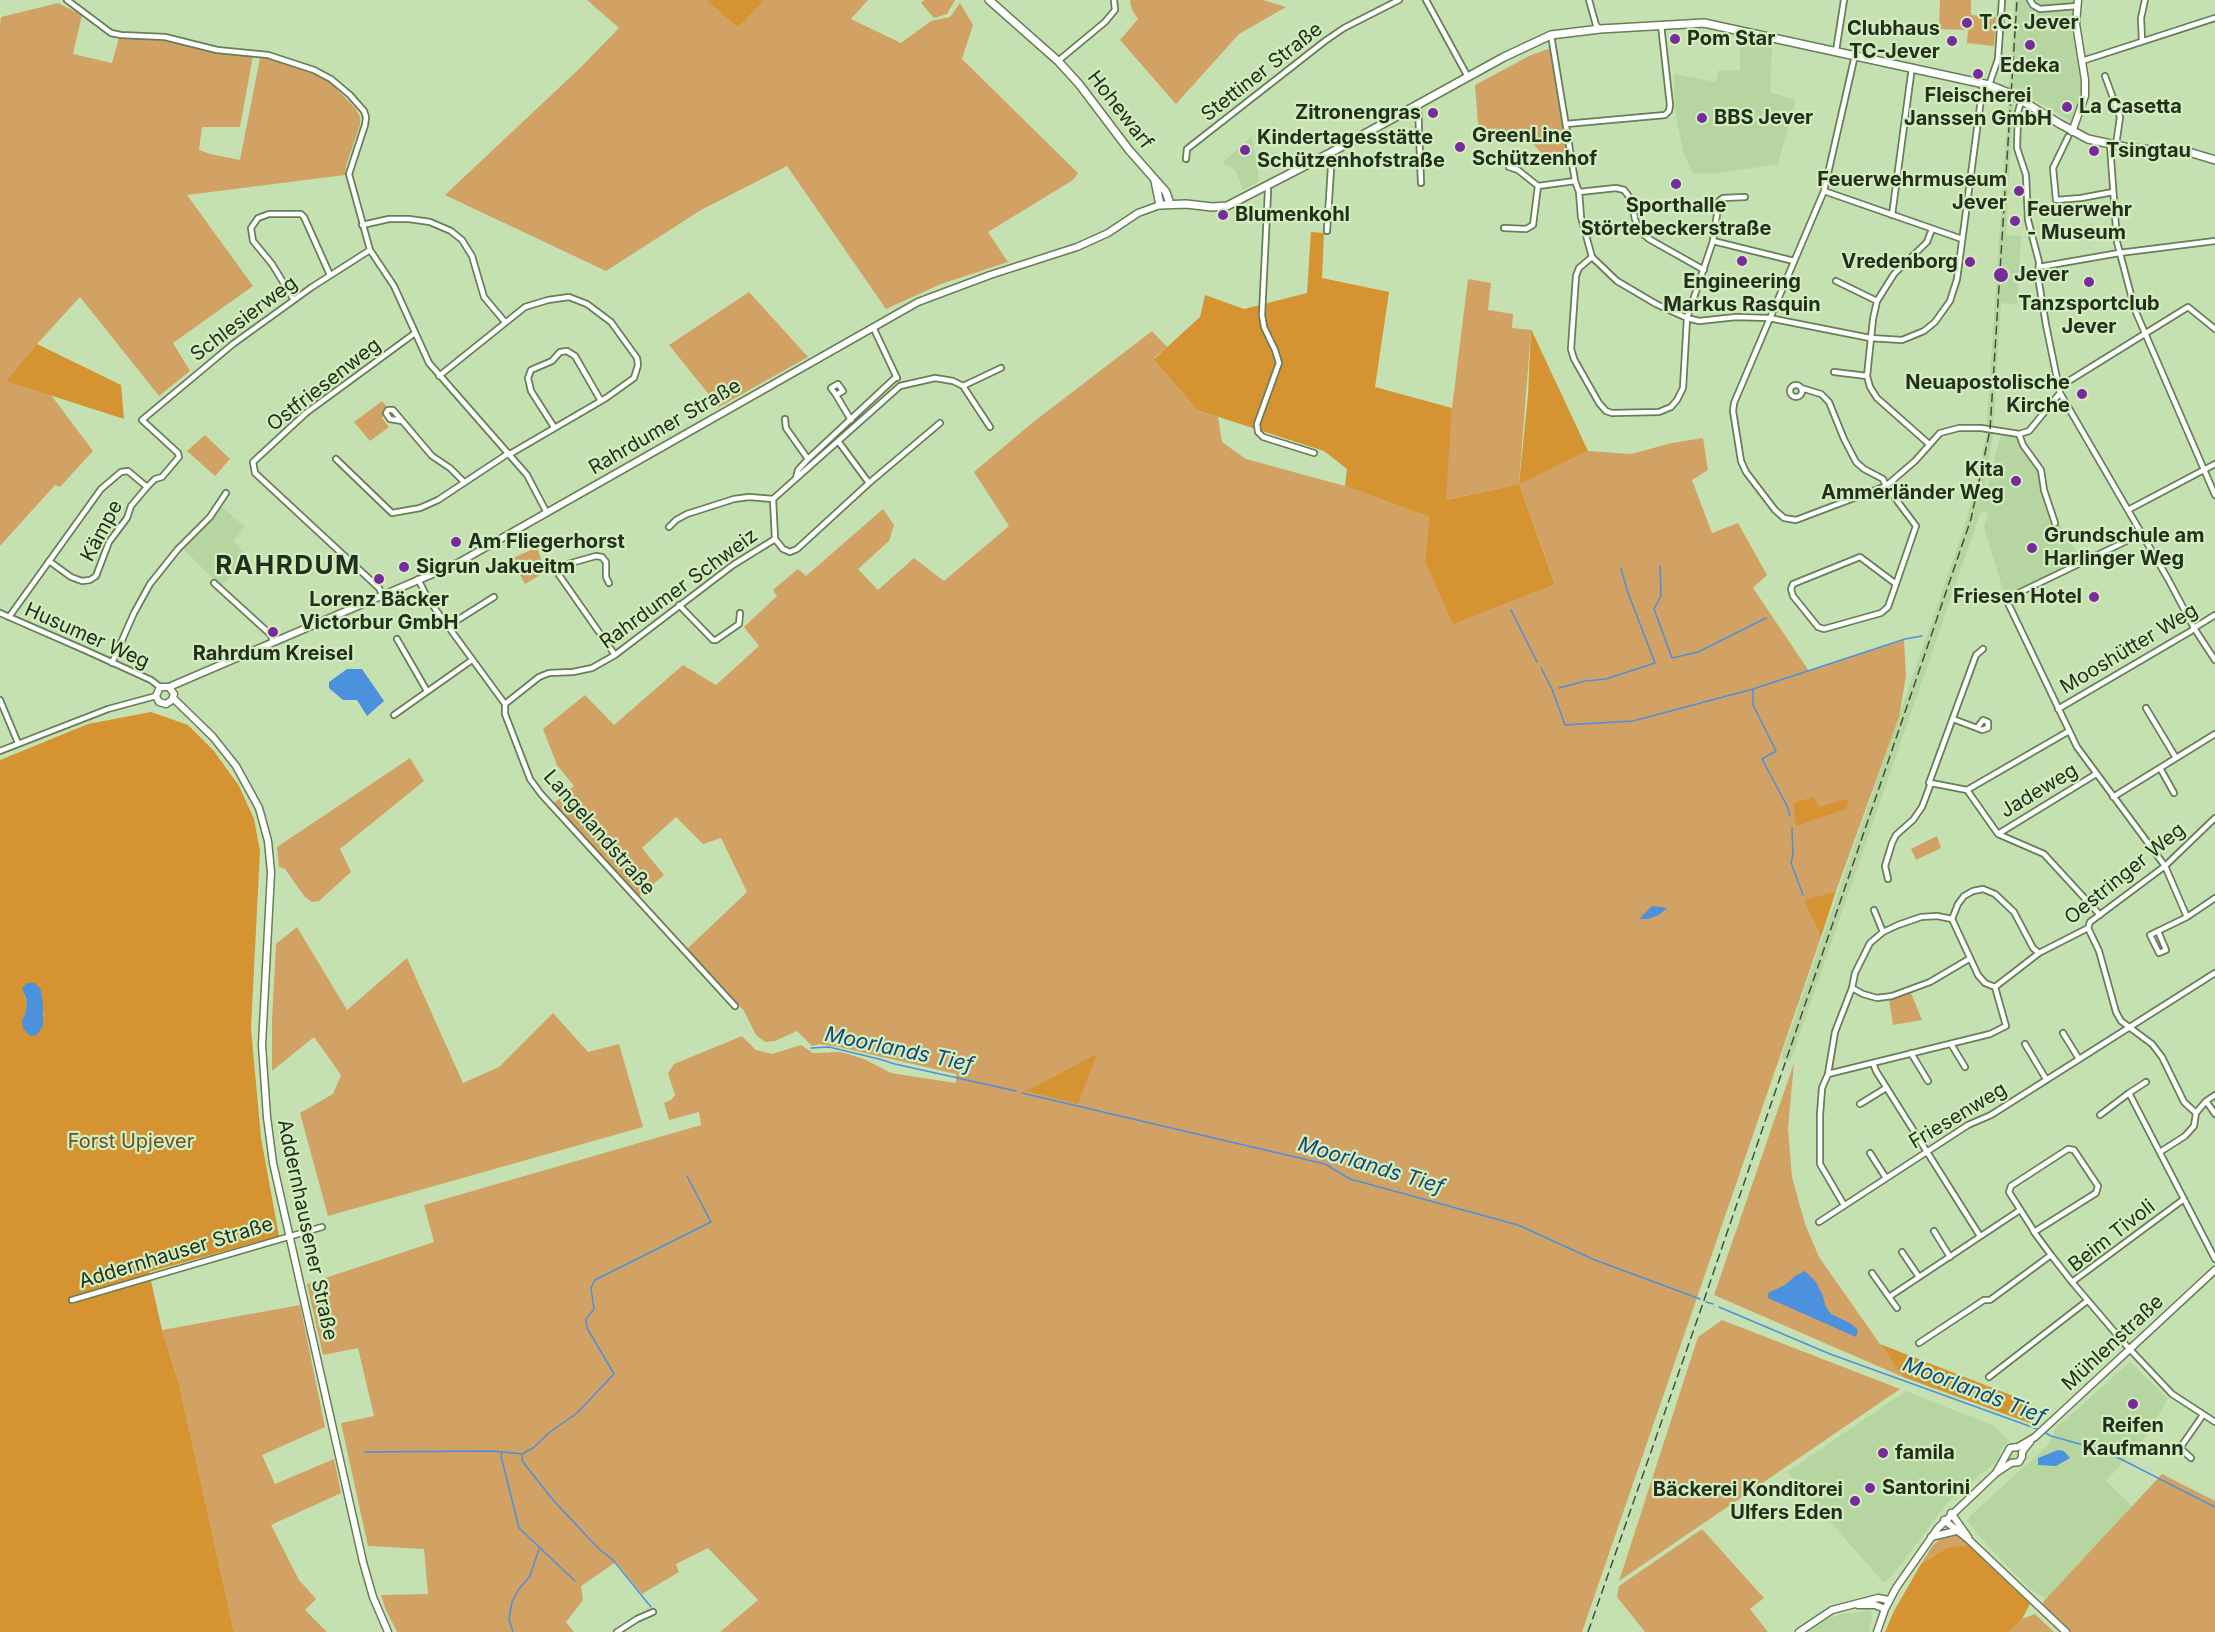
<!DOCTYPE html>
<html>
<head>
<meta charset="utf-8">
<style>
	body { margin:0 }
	canvas { display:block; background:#c5e1b2 }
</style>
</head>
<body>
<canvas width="2215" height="1632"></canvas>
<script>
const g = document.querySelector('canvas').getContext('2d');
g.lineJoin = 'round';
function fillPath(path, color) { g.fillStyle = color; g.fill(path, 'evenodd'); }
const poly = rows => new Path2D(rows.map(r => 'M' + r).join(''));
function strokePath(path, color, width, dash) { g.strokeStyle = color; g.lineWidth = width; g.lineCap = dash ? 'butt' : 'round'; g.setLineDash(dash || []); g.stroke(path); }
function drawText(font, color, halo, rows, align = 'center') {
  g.font = font + ' Inter,sans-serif'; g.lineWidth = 4.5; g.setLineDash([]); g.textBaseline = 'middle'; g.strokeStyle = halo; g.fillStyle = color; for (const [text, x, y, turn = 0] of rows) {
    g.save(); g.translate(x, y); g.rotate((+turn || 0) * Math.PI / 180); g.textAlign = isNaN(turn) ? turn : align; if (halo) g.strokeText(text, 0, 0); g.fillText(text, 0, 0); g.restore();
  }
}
fillPath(poly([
	[2015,0,2075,0,2071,26,2079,66,2082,97,2074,120,2071,121,2014,88,2006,235,2021,236,2017,305,2001,303,1993,435,1982,505,2002,431,2019,434,2023,445,2036,461,2055,522,2061,526,2083,563,2006,599,1984,528,1988,513,1981,511,1790,1062,1781,1058,1966,522,1978,477,1986,435],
	[1740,40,1772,47,1770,92,1796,100,1778,164,1714,174,1693,173,1684,154,1675,112,1674,74,1716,82,1719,70,1740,70],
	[1252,136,1259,181,1243,190,1235,170,1222,163],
	[222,507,245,527,233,541,252,561,220,585,183,549],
	[2130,1362,2168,1399,2145,1438,2106,1481,2133,1507,2047,1599,2030,1589,1991,1549,1967,1521,1971,1515,2049,1444,2055,1429],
	[1906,1391,1994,1426,2009,1441,2001,1449,1998,1460,1947,1503,1896,1571,1884,1583,1787,1472],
	[1867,1611,1871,1612,1872,1618,1869,1632,1808,1632,1828,1619,1841,1614]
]), '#b6d5a0');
fillPath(poly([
	[587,0,706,0,738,28,765,0,868,0,851,19,901,43,931,21,950,17,960,3,973,25,962,59,1078,173,1073,180,988,232,1008,262,941,284,886,309,787,166,701,210,606,271,445,195,580,68,619,28],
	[924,0,955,0,947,14,934,18,921,3],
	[1131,0,1263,0,1286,7,1239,34,1176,104,1120,40,1138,19,1132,10,1130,2],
	[1940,0,1971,0,1971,15,1996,17,1994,46,1967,43,1968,30,1939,29],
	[58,3,82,15,73,54,112,63,119,38,150,37,166,39,221,53,253,56,240,127,202,127,199,150,210,154,240,160,260,58,274,59,314,72,333,85,355,108,360,117,360,125,346,166,345,175,187,195,253,286,173,343,190,371,159,396,80,297,37,344,7,381,51,395,93,451,60,487,55,485,0,546,0,26,1,17],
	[1548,49,1554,50,1571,162,1548,161,1522,131,1479,135,1475,85,1531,55],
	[1468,279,1491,283,1488,310,1513,314,1512,328,1531,330,1519,483,1588,451,1631,454,1672,443,1703,438,1708,470,1692,480,1712,533,1738,523,1767,575,1753,588,1809,671,1904,640,1906,676,1899,717,1836,891,1805,900,1821,937,1582,1632,720,1632,758,1600,708,1548,676,1564,679,1572,642,1594,616,1562,581,1586,583,1600,566,1622,574,1632,397,1632,385,1608,381,1595,428,1594,424,1549,368,1546,341,1423,374,1416,358,1348,323,1355,307,1284,434,1242,424,1205,701,1125,699,1112,669,1120,664,1103,671,1100,675,1095,668,1073,674,1064,742,1036,756,1050,772,1054,801,1045,813,1053,841,1052,864,1059,891,1073,956,1083,956,1074,839,1047,820,1044,812,1046,797,1031,775,1041,765,1042,756,1035,744,1011,687,949,747,892,721,838,703,844,676,817,642,848,664,875,638,897,554,803,574,786,557,765,543,729,585,695,614,725,683,665,716,685,759,646,744,627,777,596,773,590,798,569,806,576,883,509,894,525,889,541,858,569,878,590,914,558,944,581,1009,526,974,472,1032,423,1152,331,1167,347,1154,358,1197,410,1218,417,1222,442,1246,459,1345,486,1429,517,1425,561,1555,583,1519,484,1445,500,1452,408],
	[749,292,808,357,719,407,669,345],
	[382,401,388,408,382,418,389,427,370,441,354,422],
	[205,435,230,459,215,476,187,451],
	[537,547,545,572,525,584,511,559],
	[410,758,424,781,340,849,351,872,319,901,312,902,304,896,285,869,279,867,277,847],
	[1937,836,1941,848,1916,860,1911,849],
	[297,927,347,1010,407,958,463,1083,499,1067,553,1013,588,1052,619,1044,643,1127,328,1216,300,1113,333,1094,341,1075,314,1037,272,1071,272,1020,276,944],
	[1911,993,1922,1020,1893,1025,1889,1000],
	[1794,1063,1788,1128,1792,1177,1805,1224,1819,1257,1903,1377,1714,1295],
	[300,1305,325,1427,262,1455,275,1484,334,1459,341,1493,271,1525,299,1580,316,1599,305,1610,327,1632,352,1632,234,1632,179,1384,162,1330],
	[1722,1320,1900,1389,1619,1581,1698,1337],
	[2162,1474,2215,1501,2215,1632,2069,1632,2042,1605,2044,1601],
	[1702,1529,1764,1598,1750,1609,1768,1632,1645,1632,1617,1597,1619,1586],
	[1950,1535,1959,1536,1968,1545,1948,1547,1921,1564,1933,1545,1941,1538],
	[2035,1614,2054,1632,2009,1632,2022,1619]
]), '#d2a264');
fillPath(poly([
	[706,0,765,0,738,28],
	[1311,232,1324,233,1322,278,1389,292,1375,387,1452,408,1446,500,1519,484,1528,395,1531,329,1588,451,1519,484,1555,584,1453,624,1425,561,1429,517,1345,486,1347,469,1324,451,1197,410,1154,359,1200,317,1205,295,1244,309,1307,293],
	[37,344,121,385,124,419,6,381],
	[151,712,188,725,214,751,239,786,254,819,260,851,251,1028,261,1138,279,1236,149,1272,162,1330,179,1384,234,1632,0,1632,0,760,88,724],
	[24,995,44,1014,37,1035,22,1020,25,1015,27,1001],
	[1814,797,1819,807,1847,799,1848,802,1846,809,1796,826,1793,803],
	[1836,891,1821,937,1804,900],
	[1097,1054,1078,1104,1026,1091],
	[1880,1344,2026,1401,2022,1415,2035,1425,1903,1377],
	[1968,1545,2030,1604,2022,1619,2009,1632,1885,1632,1894,1611,1921,1564,1948,1547]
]), '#d69332');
fillPath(poly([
	[347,669,362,669,384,701,367,716,357,700,343,700,329,688,329,682],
	[1652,906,1667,908,1659,915,1648,919,1639,919],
	[27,983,35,983,41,990,43,1005,43,1026,37,1035,30,1036,23,1028,22,1020,25,1015,27,1001,22,988],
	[1805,1271,1816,1282,1822,1294,1826,1307,1831,1314,1850,1323,1858,1330,1856,1337,1768,1298,1768,1293,1785,1285,1795,1276],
	[2058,1450,2064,1451,2070,1458,2056,1466,2038,1465,2038,1458]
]), '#4b91dd');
strokePath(poly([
	[1660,566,1661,596,1654,609,1672,658,1698,652,1766,618],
	[1511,610,1537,662],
	[1541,668,1552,689,1565,725,1633,721,1753,689,1905,639,1922,636],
	[1559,688,1585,681,1606,679,1655,663,1627,590,1621,568],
	[1753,689,1753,705,1776,751,1762,759,1787,806,1790,816],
	[1792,828,1793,855,1791,863,1803,895],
	[811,1048,829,1047,879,1059,895,1064,1016,1091],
	[1022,1093,1325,1164,1350,1179,1518,1225,1595,1260,1700,1299],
	[1706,1302,1713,1304],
	[1719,1307,1830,1354,2040,1430],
	[2044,1432,2051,1436,2105,1451,2215,1507],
	[364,1452,492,1451,522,1454,533,1448,550,1432,577,1413,614,1374,587,1328,586,1319,594,1309,591,1288,595,1280,711,1222,687,1176],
	[502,1453,501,1456,519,1528,575,1581],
	[522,1454,522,1460,526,1466,553,1500,599,1549,613,1560,651,1607],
	[513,1632,509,1619,512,1602,519,1589,530,1576,539,1549]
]), '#4b91dd', 1.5);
const minor = poly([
	[67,0,111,33,121,35,165,37,217,50,268,55,314,70,331,79,350,95,364,111,366,117,365,125,349,174,370,250,394,286,429,363,527,475,547,513],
	[1426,0,1468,77],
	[1589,0,1596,25,1600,29],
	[2030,0,2033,5,2040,9,2077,6],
	[1551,35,1575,181,1579,192,1581,217,1592,257,1617,281,1656,304,1687,318,1699,321,1736,317,1769,318,1870,338,1902,340,1924,331,1935,322,1950,301,1957,279,1983,84],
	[2142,41,2141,18,2145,0],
	[1836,51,1844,0],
	[1855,55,1824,191,1734,403,1733,411,1741,461,1746,472,1775,510,1784,518,1796,520,1886,486,1915,461,1940,433,1959,428,1981,428,2019,434],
	[1058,61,1105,22,1115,10,1114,0],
	[2082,61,2215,18],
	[2105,76,2120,117,2116,145],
	[1989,85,1998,59,2002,0],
	[2021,101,2018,112,2017,148,2026,175,2028,220,2039,262,2038,277,2046,325,2060,393,2168,579,2194,628,2215,660],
	[1418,104,1421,183],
	[1566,124,1665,115,1669,111,1670,105,1661,25],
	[2068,137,2053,168,2056,200,2081,198,2113,192],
	[2110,145,2117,242,2135,310,2215,495],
	[1186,159,1187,149,1325,41,1344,28,1399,0],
	[1509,167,1518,170,1538,186],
	[1267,186,1268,191,1262,315,1264,327,1275,350,1279,363,1257,424,1258,432,1263,437,1314,453],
	[1824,191,1962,239],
	[1579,192,1616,188,1624,190,1631,199,1635,219,1640,231,1649,239,1704,270],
	[1892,215,1912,67],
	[362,225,389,219,409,219,430,222,451,231,462,240,472,256,484,297,505,322],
	[1504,228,1526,229,1533,225,1538,186,1575,181],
	[1327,231,1331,168,1330,153],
	[1713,241,1794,261],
	[1592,257,1579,268,1576,276,1571,349,1574,359,1599,403,1606,411,1612,413,1659,412,1671,407,1677,400,1683,388,1687,318,1713,241,1719,201,1723,198,1745,197],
	[2039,267,2119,253,2215,241],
	[1836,281,1877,301],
	[294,300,272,264,253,241,251,228,258,218,269,214,301,214,304,217,330,275],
	[873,327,897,378],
	[1834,372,1867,376],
	[439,376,525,307,548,300,569,297,587,304,611,322,637,358,638,365,634,378,606,398,510,454],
	'1790 391a6 6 0 1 1 12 0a6 6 0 1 1-12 0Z',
	[963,386,1001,368],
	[2059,387,2188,307,2215,329],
	[1801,388,1821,394,1829,402,1844,439,1856,462,1864,469,1883,479,1886,486,1916,526,1896,584,1860,557,1793,584,1791,589,1793,596,1818,627,1824,629,1881,613,1888,607,1896,584],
	[836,395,831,388,838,384,843,391,836,395,851,420],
	[785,419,786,428,808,459],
	[402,421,390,419,386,413,388,410,393,410,432,456,450,468,464,482],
	[554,427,531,391,528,378,531,370,552,361,560,352,567,351,575,356,601,401],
	[2019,434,2023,445,2041,470,2044,490,2055,523],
	[2019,434,2029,431,2060,393],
	[838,441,869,483],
	[1929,444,1877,398,1870,387,1867,376,1873,319,1877,301,1894,274,1927,242,1932,229],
	[336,459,392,513,420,508,438,500,509,453],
	[796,478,798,470,808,459,896,377],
	[2128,510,2215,464],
	[669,527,676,520,687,514,734,499,749,497,773,499],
	[2141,534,2006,599,2077,747,2165,866,2187,917],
	[775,539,773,499,900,386,935,378,953,381,963,386,990,427],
	[775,539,783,549,790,552,797,549,869,483,940,423],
	[49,561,71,577,82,581,90,580,96,576,109,542,127,518,131,506,147,487],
	[418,579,428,599,505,704,505,714,530,779,541,794,735,1006],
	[214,583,270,634,273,641],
	[609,583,606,577,606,562,602,557,596,556,564,565,559,569,559,575,615,655],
	[382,594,379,588,255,473,253,462,306,413,415,333],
	[679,605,713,640,716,640,739,624,740,613],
	[0,613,87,651,151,680,160,687],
	[9,617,101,489,121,472,128,471,147,487,155,479,162,477,179,457,178,453,142,420,233,344,312,287,370,250],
	[448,626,494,597],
	[397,639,427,691],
	[112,663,134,613,150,584,178,549,210,517,226,493],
	[0,700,18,743],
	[505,704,539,677,549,673,573,672,592,668,615,655,733,565,775,539],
	[2146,708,2176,758],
	[2058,709,2191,631,2194,628,2215,615],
	[394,715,472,660],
	[1953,719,1977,728,1982,730,1988,728,1988,722,1983,720,1977,728],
	[0,751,108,709,156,696],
	[2160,768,2174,793],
	[1929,783,1976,655,1983,649],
	[1967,790,1998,834,2044,854,2100,915],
	[1967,790,2069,731],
	[2113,797,2215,734],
	[1998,834,2096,774],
	[1888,879,1885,866,1892,843,1896,835,1913,820,1922,807,1931,783,1967,790],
	[1874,910,1883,932],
	[1952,919,1958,904,1964,896,1973,891,1983,889,1995,894,2014,912,2033,948,2039,953],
	[2088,928,2099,951,2116,1012,2121,1021,2152,1044,2162,1057,2184,1102,2196,1113],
	[2158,931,2166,950,2159,953,2150,935,2187,917,2215,898],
	[1969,959,1930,982,1892,996,1877,998,1863,994,1852,988,1855,973,1870,943,1883,932,1898,925,1921,917,1937,916,1952,919,1978,975,1985,983,1995,987],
	[1995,987,2039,953,2088,928,2090,922,2165,866,2215,818],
	[2063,1033,2079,1059],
	[1951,1044,1965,1067],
	[2025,1044,2046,1079],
	[1911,1053,1928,1081],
	[1873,1063,1876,1071,1980,1236],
	[1828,1074,1990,1034,2006,1026,1995,987],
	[2129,1093,2146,1082],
	[2206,1101,2215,1114],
	[1860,1104,1886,1088],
	[2100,1115,2129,1093,2215,1259],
	[2160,1152,2185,1136,2194,1126,2196,1113,2206,1101,2215,1095],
	[1870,1153,1886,1178],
	[2184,1199,2072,1282,2124,1343,2172,1394,2215,1422],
	[1844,1205,1820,1164,1820,1115,1822,1088,1828,1074,1835,1032,1852,988],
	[1819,1222,1968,1125,1991,1115,2215,973],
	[1934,1231,1950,1257],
	[2034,1232,2096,1193,2098,1186,2074,1150,2068,1149,2011,1186,2009,1192,2032,1228,2034,1232,2051,1255,2072,1282],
	[1902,1252,1919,1277],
	[1872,1273,1889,1297,2020,1210],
	[1889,1297,1897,1308],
	[72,1300,322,1227],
	[1919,1343,1984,1300,1990,1300,2051,1255],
	[1989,1377,2087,1301],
	[2191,1458,2180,1448,2203,1415],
	[617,1632,637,1619,653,1612]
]);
const tertiary = poly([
	[2072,132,2085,96,2085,80,2076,24,2078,0],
	[169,687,174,694,172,700,166,704,159,702,156,696,160,687,169,687,458,563,918,302,990,275,1077,247,1108,233,1138,213,1160,205],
	[173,698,213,737,236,766,259,808,268,841,271,872,262,1045,267,1117,273,1163,363,1562,373,1597,388,1632],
	[1996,1473,2010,1448,2018,1447,2035,1437,2215,1270],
	[1951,1513,1968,1537],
	[1944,1520,1969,1540,2066,1632],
	[1931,1537,1956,1531],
	[1858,1605,1875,1605,1885,1609],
	[1799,1632,1832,1610,1878,1598,1889,1600],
	[1877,1632,1885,1609,1896,1588,1938,1528,1996,1473,2011,1463,2019,1462,2022,1457,2022,1452,2030,1442]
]);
const secondary = poly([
	[989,0,1058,61,1079,84,1129,150,1166,192,1170,204],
	[1155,181,1160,205,1186,204,1212,207,1227,206,1330,153,1504,57,1551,35,1600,29,1704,23,1989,85,2011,94,2060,124,2088,139,2129,148,2192,153,2215,160]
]);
strokePath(minor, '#667f54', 8);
strokePath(tertiary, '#667f54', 9);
strokePath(secondary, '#667f54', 10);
strokePath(minor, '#fff', 4.5);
strokePath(tertiary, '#fff', 6);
strokePath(secondary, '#fff', 7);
strokePath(poly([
	[1588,1632,1702,1306,1971,519,1990,430,2017,0]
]), '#425039', 1.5, [9, 4.5]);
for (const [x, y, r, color] of [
	[1967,23,6,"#782b9d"],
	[1675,39,6,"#782b9d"],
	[1952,41,6,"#782b9d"],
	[2030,45,6,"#782b9d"],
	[1978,74,6,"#782b9d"],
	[2067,107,6,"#782b9d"],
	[1433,113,6,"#782b9d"],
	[1702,118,6,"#782b9d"],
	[1460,147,6,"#782b9d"],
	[1245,150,6,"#782b9d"],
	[2094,151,6,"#782b9d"],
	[1676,184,6,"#782b9d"],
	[2019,191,6,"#782b9d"],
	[1223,215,6,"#782b9d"],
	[2015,221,6,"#782b9d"],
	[1742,261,6,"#782b9d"],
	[1970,262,6,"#782b9d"],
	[2001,275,8,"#782b9d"],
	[2089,282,6,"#782b9d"],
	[2082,394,6,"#782b9d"],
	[2016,481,6,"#782b9d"],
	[456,542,6,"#782b9d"],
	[2032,548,6,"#782b9d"],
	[404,567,6,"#782b9d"],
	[379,579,6,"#782b9d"],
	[2094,597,6,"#782b9d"],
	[273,632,6,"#782b9d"],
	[2133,1404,6,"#782b9d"],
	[1883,1453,6,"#782b9d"],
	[1870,1488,6,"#782b9d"],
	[1855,1501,6,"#782b9d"]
]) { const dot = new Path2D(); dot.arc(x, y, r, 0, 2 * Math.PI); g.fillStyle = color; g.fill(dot); strokePath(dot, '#d2eebe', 2); }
drawText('bold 20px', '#232e1c', '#d2eebe', [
	["T.C. Jever",1979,23],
	["Clubhaus",1940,29,"right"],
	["TC-Jever",1940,52,"right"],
	["Pom Star",1687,39],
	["Edeka",2030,66,"center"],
	["Fleischerei",1978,96,"center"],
	["Janssen GmbH",1978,119,"center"],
	["La Casetta",2079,107],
	["Zitronengras",1421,113,"right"],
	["BBS Jever",1714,118],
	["GreenLine",1472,136],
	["Schützenhof",1472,159],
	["Kindertagesstätte",1257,138],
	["Schützenhofstraße",1257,161],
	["Tsingtau",2106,151],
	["Feuerwehrmuseum",2007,180,"right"],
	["Jever",2007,203,"right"],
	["Sporthalle",1676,206,"center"],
	["Störtebeckerstraße",1676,229,"center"],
	["Feuerwehr",2027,210],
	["- Museum",2027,233],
	["Blumenkohl",1235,215],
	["Vredenborg",1958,262,"right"],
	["Jever",2014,275],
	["Engineering",1742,282,"center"],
	["Markus Rasquin",1742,305,"center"],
	["Tanzsportclub",2089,304,"center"],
	["Jever",2089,327,"center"],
	["Neuapostolische",2070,383,"right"],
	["Kirche",2070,406,"right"],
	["Kita",2004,470,"right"],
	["Ammerländer Weg",2004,493,"right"],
	["Grundschule am",2044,536],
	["Harlinger Weg",2044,559],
	["Am Fliegerhorst",468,542],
	["Sigrun Jakueitm",416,567],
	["Friesen Hotel",2082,597,"right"],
	["Lorenz Bäcker",379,600,"center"],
	["Victorbur GmbH",379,623,"center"],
	["Rahrdum Kreisel",273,654,"center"],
	["Reifen",2133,1426,"center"],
	["Kaufmann",2133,1449,"center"],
	["famila",1895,1453],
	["Santorini",1882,1488],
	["Bäckerei Konditorei",1843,1490,"right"],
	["Ulfers Eden",1843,1513,"right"]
], 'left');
drawText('20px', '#232e1c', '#d2eebe', [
	["Stettiner Straße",1262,72,-38],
	["Hohewarf",1120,110,52],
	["Schlesierweg",244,319,-37],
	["Ostfriesenweg",324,385,-38],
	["Rahrdumer Straße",665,427,-30],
	["Kämpe",102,531,-62],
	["Rahrdumer Schweiz",679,589,-36],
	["Husumer Weg",87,636,24],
	["Mooshütter Weg",2129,649,-31],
	["Jadeweg",2039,791,-31],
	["Langelandstraße",599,833,49],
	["Oestringer Weg",2125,874,-39],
	["Friesenweg",1958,1116,-31],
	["Addernhausener Straße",307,1230,78],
	["Beim Tivoli",2112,1236,-38],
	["Addernhauser Straße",176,1253,-17],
	["Mühlenstraße",2113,1343,-43]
]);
drawText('20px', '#6c502a', '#d2eebe', [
	["Forst Upjever",131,1142]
]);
drawText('italic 21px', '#164678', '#d2eebe', [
	["Moorlands Tief",899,1050,12],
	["Moorlands Tief",1371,1166,17],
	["Moorlands Tief",1974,1391,21]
]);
g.letterSpacing = '1.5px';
drawText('bold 26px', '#232e1c', '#d2eebe', [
	["RAHRDUM",288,566]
]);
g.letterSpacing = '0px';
</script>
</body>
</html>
